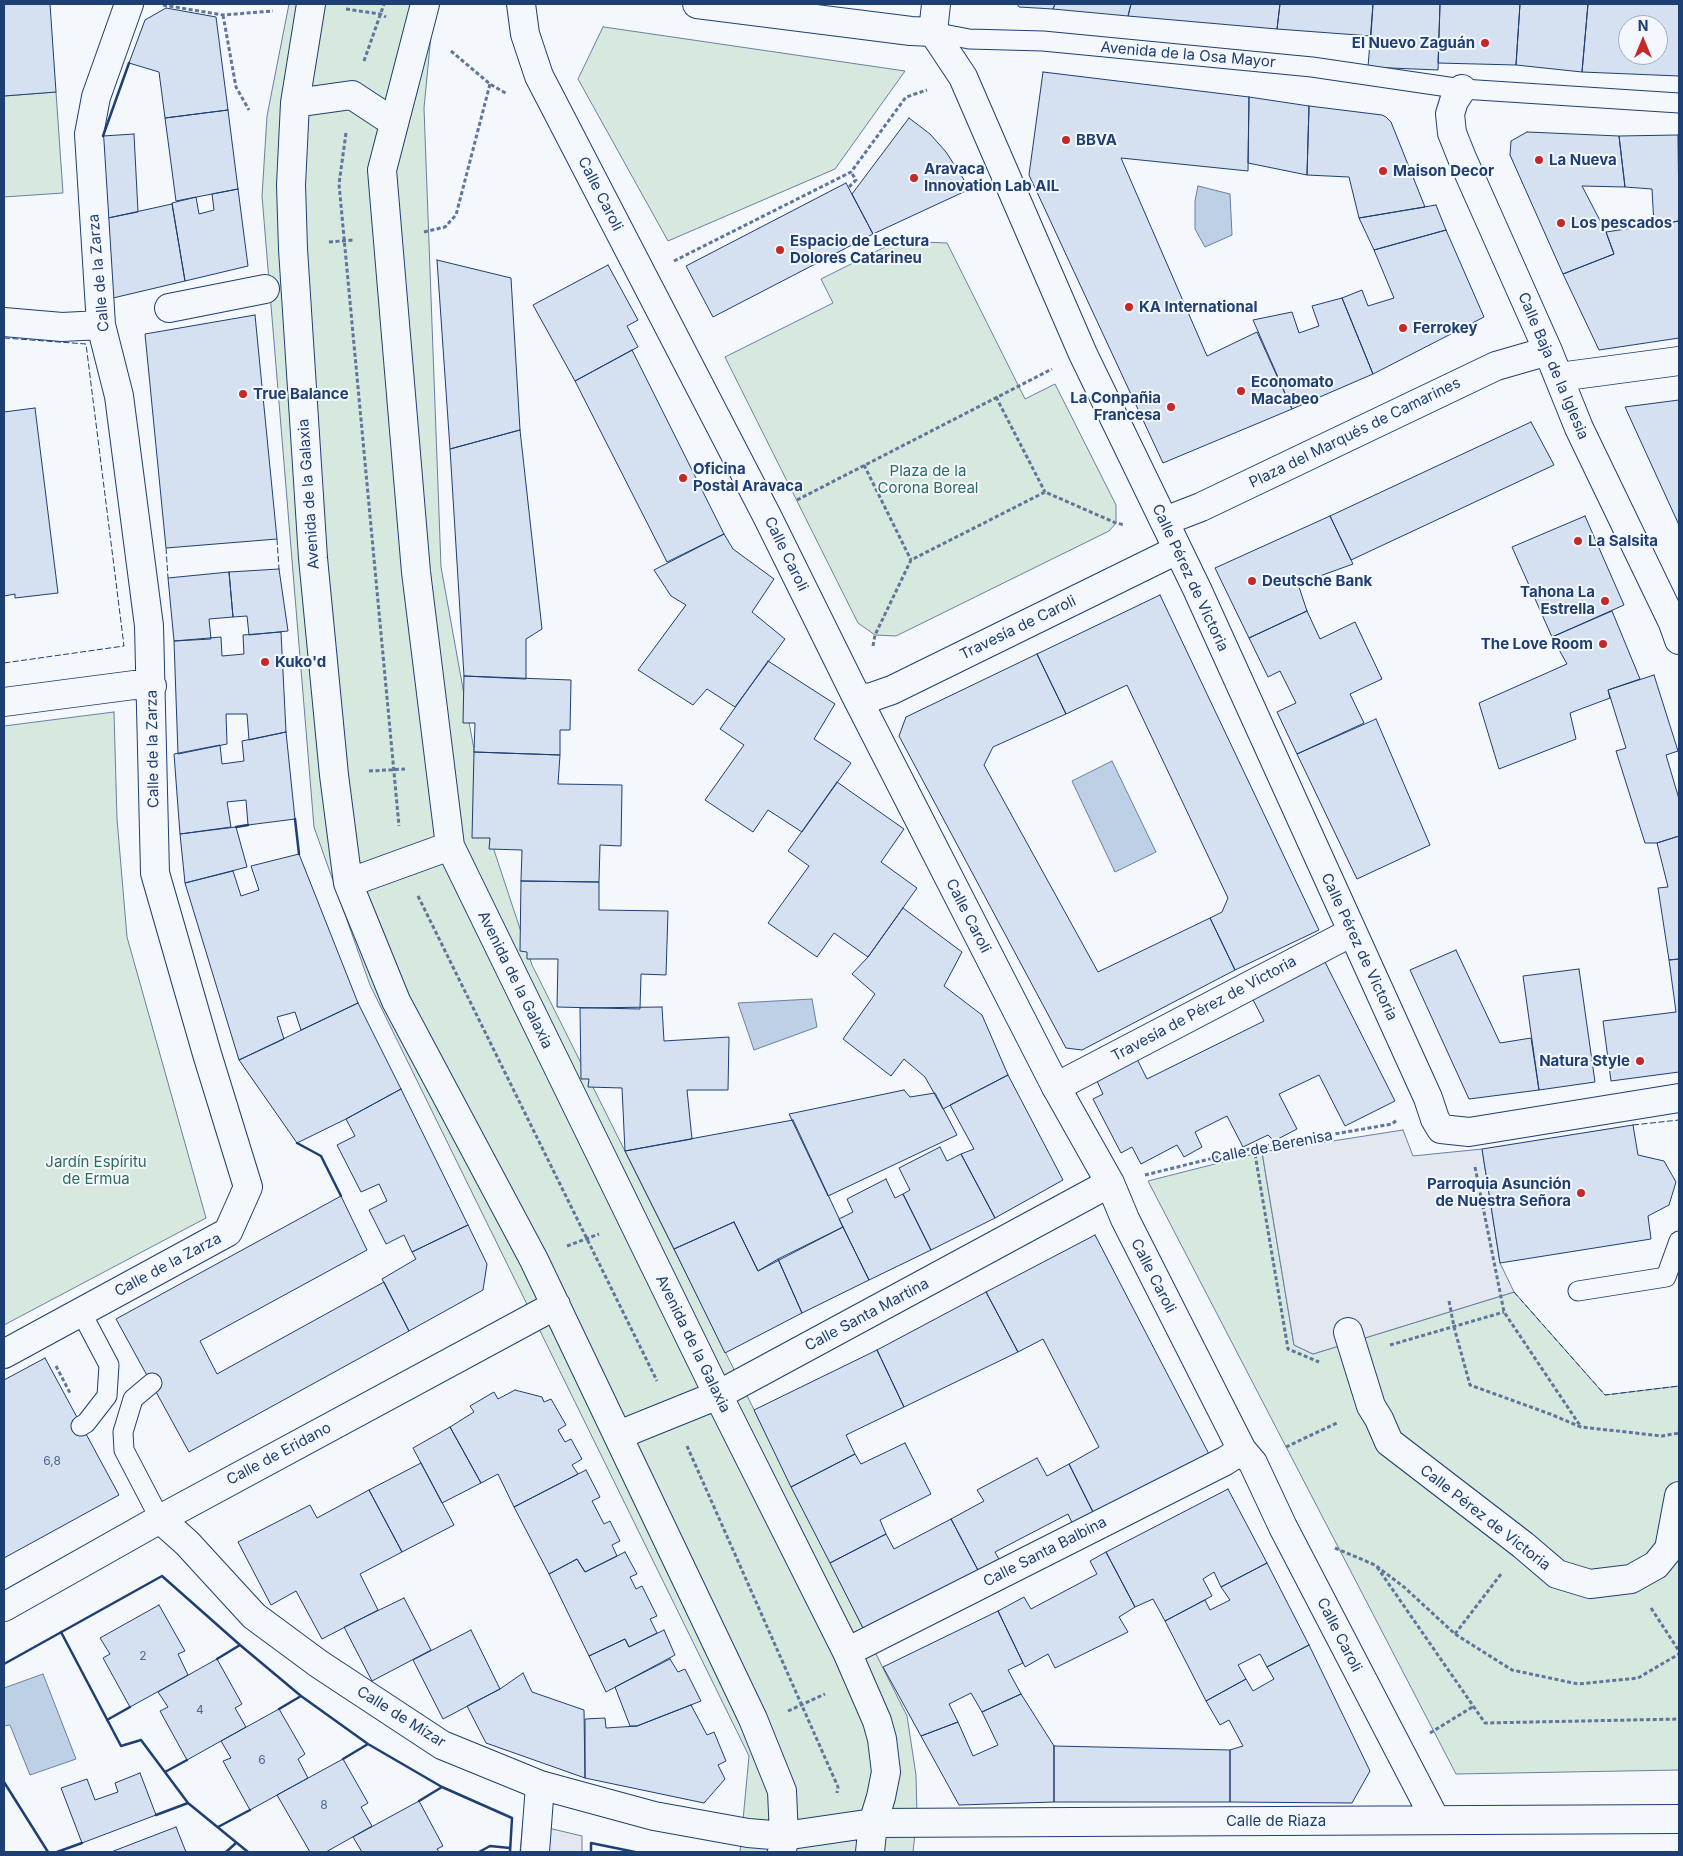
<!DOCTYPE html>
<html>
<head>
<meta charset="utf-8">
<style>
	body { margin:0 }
	#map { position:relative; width:1683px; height:1856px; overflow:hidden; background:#f4f7fb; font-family:Inter,sans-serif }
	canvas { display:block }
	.frame { position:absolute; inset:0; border:5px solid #1d3f73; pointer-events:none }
	.north { position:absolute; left:1618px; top:15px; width:50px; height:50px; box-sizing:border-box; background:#f4f7fb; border:1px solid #9eadc5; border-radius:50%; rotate:0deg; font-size:14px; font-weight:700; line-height:20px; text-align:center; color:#1d3f73 }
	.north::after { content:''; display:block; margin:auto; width:18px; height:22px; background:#c62828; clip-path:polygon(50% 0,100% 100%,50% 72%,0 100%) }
</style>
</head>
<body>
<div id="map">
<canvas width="1683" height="1856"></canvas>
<div class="frame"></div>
<div class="north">N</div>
</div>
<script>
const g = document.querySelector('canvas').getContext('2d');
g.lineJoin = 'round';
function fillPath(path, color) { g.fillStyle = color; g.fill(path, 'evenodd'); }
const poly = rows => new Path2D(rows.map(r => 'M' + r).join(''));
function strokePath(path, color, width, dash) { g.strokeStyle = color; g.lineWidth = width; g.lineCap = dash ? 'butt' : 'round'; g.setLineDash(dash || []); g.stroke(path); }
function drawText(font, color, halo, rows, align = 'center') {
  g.font = font + ' Inter,sans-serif'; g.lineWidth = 4; g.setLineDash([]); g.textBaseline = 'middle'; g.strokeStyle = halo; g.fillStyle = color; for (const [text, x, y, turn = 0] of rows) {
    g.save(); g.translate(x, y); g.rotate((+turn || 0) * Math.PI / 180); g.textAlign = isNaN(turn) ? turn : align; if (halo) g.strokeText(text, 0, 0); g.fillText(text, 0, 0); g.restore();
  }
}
const green = poly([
	[289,4,434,4,424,108,441,567,490,838,532,965,907,1716,916,1775,917,1815,913,1852,740,1852,749,1756,370,985,314,827,262,196,267,116,289,4],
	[603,27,604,27,905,71,835,169,668,241,578,79,603,27],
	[56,92,63,193,4,197,4,96,56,92],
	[897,241,947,243,1025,399,1055,384,1116,505,1116,523,1109,531,896,636,875,635,858,623,725,357,833,303,821,279,897,241],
	[114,712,117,819,127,937,206,1218,4,1325,4,726,114,712],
	[1262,1152,1294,1345,1313,1354,1514,1292,1605,1395,1679,1386,1679,1770,1456,1774,1148,1181,1262,1152]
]);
fillPath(green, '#d7e8df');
strokePath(green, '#687fa3', 1);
const parking = poly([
	[1403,1130,1413,1156,1482,1149,1500,1263,1514,1292,1313,1354,1294,1345,1262,1152,1403,1130],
	[523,1822,582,1836,582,1852,520,1852,523,1822]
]);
fillPath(parking, '#e3e8f0');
strokePath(parking, '#687fa3', 1);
const water = poly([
	[1198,186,1230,194,1232,235,1205,247,1195,229,1195,201,1198,186],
	[1112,761,1156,852,1115,872,1072,781,1112,761],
	[812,999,817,1027,754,1050,738,1003,812,999],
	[43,1674,76,1759,30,1775,10,1725,4,1726,4,1688,43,1674]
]);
fillPath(water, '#bed0e5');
strokePath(water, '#687fa3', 1);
const building = poly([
	[4,4,50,4,56,92,4,96,4,4],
	[1017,4,1055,4,1053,9,1019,7,1017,4],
	[1055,4,1131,4,1128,16,1053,9,1055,4],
	[1131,4,1280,4,1277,29,1128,16,1131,4],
	[1280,4,1373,4,1371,36,1277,29,1280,4],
	[1373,4,1440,4,1438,70,1368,67,1373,4],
	[1440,4,1520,4,1516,65,1438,63,1440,4],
	[1520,4,1588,4,1582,72,1516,65,1520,4],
	[1588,4,1679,4,1679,76,1582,72,1588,4],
	[1628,25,1658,25,1658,55,1628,55,1628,25],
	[166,8,216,17,228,110,165,118,159,72,129,63,145,20,166,8],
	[1043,72,1249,97,1248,171,1121,158,1207,356,1257,332,1292,409,1163,463,1029,175,1043,72],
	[1249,97,1309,106,1307,175,1248,163,1249,97],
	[1309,106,1382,115,1386,117,1391,122,1425,207,1359,218,1349,177,1307,175,1309,106],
	[228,110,238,189,176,201,165,118,228,110],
	[909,118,930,134,946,152,970,189,873,234,852,194,909,118],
	[1527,132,1619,136,1625,187,1582,186,1606,232,1614,254,1563,274,1510,155,1511,141,1527,132],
	[134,134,138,212,108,218,103,136,134,134],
	[1678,135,1679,221,1654,225,1652,189,1625,187,1619,136,1678,135],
	[846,183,873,234,713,317,686,266,846,183],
	[238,189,248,266,185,281,172,203,196,197,199,214,214,210,212,194,238,189],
	[172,204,185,281,113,298,108,218,172,204],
	[1436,205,1446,230,1374,250,1359,218,1436,205],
	[1679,221,1679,338,1599,350,1563,274,1614,254,1606,232,1679,221],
	[1446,230,1484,317,1373,374,1342,298,1362,290,1368,306,1394,298,1374,250,1446,230],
	[437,260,511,278,520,430,450,449,437,260],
	[608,265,638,320,627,326,638,347,575,381,533,305,608,265],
	[1342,298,1373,374,1292,409,1253,320,1292,312,1299,333,1319,326,1312,306,1342,298],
	[255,315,277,539,166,548,145,334,255,315],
	[632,350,724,534,667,562,575,381,632,350],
	[1679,400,1679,525,1625,407,1679,400],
	[35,408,58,593,15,598,15,594,4,596,4,412,35,408],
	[1531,422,1554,465,1351,560,1330,516,1531,422],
	[520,430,542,629,526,639,526,679,464,676,450,449,520,430],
	[1330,516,1353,564,1298,584,1307,611,1249,638,1215,568,1330,516],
	[1585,516,1624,605,1552,637,1512,547,1585,516],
	[724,534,733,549,774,579,752,612,785,639,735,707,707,689,693,705,638,670,686,605,671,596,654,570,724,534],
	[279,569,288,631,249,635,247,616,233,617,229,572,279,569],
	[229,572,233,617,209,619,211,639,174,641,168,578,229,572],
	[1160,595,1319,930,1235,970,1210,918,1222,912,1228,898,1127,685,1066,714,1037,654,1160,595],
	[1307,611,1320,639,1355,622,1382,679,1350,694,1364,723,1297,754,1277,712,1296,703,1280,671,1268,677,1249,638,1307,611],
	[1612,611,1640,679,1608,690,1610,698,1570,713,1576,739,1499,769,1479,703,1567,664,1552,637,1612,611],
	[281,632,286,732,249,740,247,714,226,714,227,744,178,754,174,641,221,637,222,656,244,654,243,635,281,632],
	[1037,654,1066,714,993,747,984,765,1098,972,1210,918,1235,970,1082,1050,1066,1048,899,736,906,717,1037,654],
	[768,661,835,704,814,739,851,763,802,832,768,810,753,832,705,800,744,745,720,729,768,661],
	[1654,675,1678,751,1666,755,1679,799,1679,836,1657,843,1645,843,1616,751,1626,748,1608,690,1654,675],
	[464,676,571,680,570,730,560,730,560,755,474,752,475,723,463,723,464,676],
	[1376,719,1430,845,1357,879,1297,754,1376,719],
	[286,732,295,819,248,825,246,800,227,802,231,827,180,834,174,754,220,745,222,764,244,761,242,741,286,732],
	[474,752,560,755,558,784,622,785,621,846,600,845,599,882,521,881,522,850,489,849,490,838,472,838,474,752],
	[837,782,904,829,881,862,917,888,868,957,834,933,817,957,768,923,809,866,788,851,837,782],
	[236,827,247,867,185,883,180,834,236,827],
	[1679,836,1679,959,1669,960,1658,888,1668,887,1657,843,1679,836],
	[299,854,358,1003,301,1030,295,1012,277,1017,284,1039,239,1060,185,883,233,871,241,896,259,890,251,866,299,854],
	[521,881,599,882,599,910,668,911,666,975,641,974,640,1009,557,1007,558,959,527,959,527,952,520,951,521,881],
	[903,908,962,952,944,986,982,1015,1008,1075,943,1109,925,1077,904,1059,891,1076,843,1039,875,994,852,974,868,957,903,908],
	[1456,950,1500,1043,1531,1038,1539,1090,1469,1099,1410,970,1456,950],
	[1323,958,1395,1101,1345,1126,1319,1075,1279,1094,1297,1129,1274,1141,1268,1135,1243,1147,1227,1116,1195,1132,1202,1147,1184,1157,1177,1145,1141,1164,1132,1147,1121,1153,1093,1099,1103,1094,1096,1079,1137,1059,1147,1079,1264,1021,1250,994,1323,958],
	[1679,959,1679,1072,1611,1081,1603,1021,1676,1012,1669,960,1679,959],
	[1579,969,1595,1082,1539,1090,1523,976,1579,969],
	[358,1003,401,1089,346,1119,297,1143,239,1060,358,1003],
	[662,1007,664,1041,729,1037,728,1090,687,1090,692,1139,625,1151,622,1088,588,1087,589,1079,581,1079,580,1008,662,1007],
	[1008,1075,1063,1180,995,1218,961,1154,974,1149,950,1105,1008,1075],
	[401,1089,468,1225,412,1252,404,1235,386,1244,369,1210,387,1201,379,1184,361,1192,337,1145,355,1136,346,1119,401,1089],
	[904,1090,910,1097,935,1093,957,1135,828,1196,789,1114,904,1090],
	[793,1120,843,1227,758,1271,734,1222,674,1249,625,1151,793,1120],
	[1633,1125,1638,1155,1664,1161,1676,1182,1669,1205,1648,1216,1651,1239,1500,1263,1482,1149,1633,1125],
	[940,1147,947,1161,961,1154,995,1218,931,1250,903,1194,910,1190,899,1168,940,1147],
	[886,1179,895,1198,903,1194,931,1250,869,1280,839,1219,853,1212,847,1199,886,1179],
	[341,1196,367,1250,200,1341,217,1374,384,1282,409,1331,189,1452,116,1319,341,1196],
	[734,1222,758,1271,778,1259,802,1313,725,1353,674,1249,734,1222],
	[468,1225,487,1264,483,1290,409,1331,382,1279,416,1259,412,1252,468,1225],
	[843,1227,869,1280,802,1313,778,1259,843,1227],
	[1095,1235,1210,1456,1094,1514,1069,1464,1099,1447,1043,1339,1018,1352,986,1292,1095,1235],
	[986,1292,1018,1352,904,1407,877,1350,986,1292],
	[877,1350,904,1407,846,1435,855,1454,791,1487,754,1410,877,1350],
	[45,1358,119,1495,4,1558,4,1380,45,1358],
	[515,1390,542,1397,544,1402,551,1399,566,1425,558,1430,565,1442,571,1439,582,1459,572,1465,578,1474,514,1507,498,1474,481,1483,450,1427,474,1412,470,1406,494,1392,498,1399,515,1390],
	[450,1427,481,1483,442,1503,413,1448,450,1427],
	[905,1443,931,1494,880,1520,886,1534,830,1563,791,1487,855,1454,861,1464,905,1443],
	[1037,1458,1047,1476,1069,1464,1094,1514,1073,1525,1068,1514,995,1552,1001,1563,980,1574,951,1519,984,1501,977,1490,1037,1458],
	[421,1463,454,1525,402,1552,369,1490,421,1463],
	[586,1470,600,1497,592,1501,604,1524,610,1521,620,1541,612,1545,617,1556,585,1572,577,1559,549,1574,514,1507,586,1470],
	[1228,1489,1267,1563,1221,1587,1214,1572,1203,1579,1212,1596,1165,1621,1153,1599,1135,1607,1106,1552,1228,1489],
	[369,1490,402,1552,360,1574,378,1610,322,1639,296,1591,271,1605,238,1542,310,1505,317,1518,369,1490],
	[951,1519,980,1574,865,1632,830,1563,886,1534,894,1549,951,1519],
	[625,1552,637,1574,630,1577,636,1589,642,1586,657,1616,650,1619,657,1633,629,1647,625,1639,589,1656,549,1574,577,1559,585,1572,625,1552],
	[1106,1552,1135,1607,1119,1617,1128,1632,1055,1668,1048,1654,1025,1667,998,1611,1024,1597,1031,1609,1097,1574,1090,1561,1106,1552],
	[1267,1563,1309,1645,1267,1667,1260,1654,1238,1665,1246,1679,1206,1701,1165,1621,1205,1600,1210,1610,1230,1600,1221,1587,1267,1563],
	[404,1598,431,1650,372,1681,344,1627,404,1598],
	[159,1605,185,1651,178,1654,188,1675,130,1707,103,1658,110,1654,100,1638,159,1605],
	[998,1611,1023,1663,1008,1670,1021,1694,982,1712,971,1693,949,1704,958,1722,921,1736,883,1667,998,1611],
	[471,1630,500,1689,443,1719,413,1660,471,1630],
	[664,1630,675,1655,606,1692,589,1656,625,1639,629,1647,664,1630],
	[1309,1645,1370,1771,1352,1803,1230,1802,1230,1750,1243,1746,1229,1720,1220,1725,1206,1701,1246,1679,1253,1691,1274,1679,1267,1667,1309,1645],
	[217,1659,242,1704,235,1708,246,1727,187,1760,160,1711,168,1707,158,1692,217,1659],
	[670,1659,678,1672,685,1669,701,1701,637,1726,630,1726,615,1687,670,1659],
	[523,1673,532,1692,584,1710,585,1778,486,1743,467,1706,500,1689,523,1673],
	[1021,1694,1054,1746,1054,1802,959,1805,921,1736,958,1722,973,1756,998,1745,982,1712,1021,1694],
	[691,1705,707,1735,714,1732,726,1761,718,1765,725,1779,704,1803,585,1778,585,1719,605,1718,606,1728,637,1726,691,1705],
	[279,1709,305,1754,298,1759,308,1778,250,1810,223,1761,231,1758,221,1741,279,1709],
	[1054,1746,1230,1750,1230,1802,1054,1802,1054,1746],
	[343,1759,368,1803,361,1807,372,1826,326,1852,310,1852,277,1795,343,1759],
	[140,1773,156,1815,82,1843,61,1788,87,1779,95,1800,118,1792,115,1783,140,1773],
	[419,1801,443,1846,437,1849,439,1852,362,1852,353,1837,419,1801],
	[176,1827,186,1852,111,1852,176,1827]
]);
fillPath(building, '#d5e0f0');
strokePath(building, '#1d3f73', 1);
const service = poly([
	[933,32,969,39,1043,41,1312,67,1462,89,1679,103],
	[1578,1291,1666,1277,1679,1241],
	[81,1312,109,1365,107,1396,86,1423,81,1426],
	[152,1383,133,1399,123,1432,124,1450,160,1519]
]);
const pedestrian = poly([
	[169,308,265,289],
	[1056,1087,1352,932],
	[1348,1332,1371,1406,1379,1419,1389,1442,1523,1545,1557,1574,1590,1584,1631,1579,1656,1565,1669,1549,1679,1496]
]);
const minor = poly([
	[311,4,295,103,291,185,293,249,313,558,334,775,348,883,396,1001,534,1260,753,1719,782,1791,784,1836,782,1852],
	[425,4,382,170,416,572,450,846,718,1395,847,1652,877,1721,882,1739,886,1772,881,1797,873,1823,870,1852],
	[521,4,525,34,539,76,767,516,856,696,1056,1087,1110,1183,1125,1219,1242,1450,1253,1463,1283,1527,1435,1819],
	[933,32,963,77,1083,354,1197,589,1428,1098,1435,1119,1441,1129,1469,1132,1679,1098],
	[1462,89,1454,101,1450,114,1452,133,1462,158,1548,351,1579,428,1673,623,1679,640],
	[295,103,352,95,393,122],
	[4,322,62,327,101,325],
	[1559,377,1679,361],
	[1165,521,1201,507,1496,366,1548,351],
	[856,696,869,698,892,690,1177,550],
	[4,702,134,685,152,686],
	[348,883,450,846],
	[4,1354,228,1232,248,1187,207,1054,155,873,149,626,119,396,101,325,89,134,96,97,129,4],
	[619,1435,718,1395,1110,1183],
	[160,1519,187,1543,254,1616,319,1664,442,1745,540,1785,654,1816,748,1833,784,1836,873,1823,1679,1819],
	[4,1607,160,1519,556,1305],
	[847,1652,1225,1461,1242,1450],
	[535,1852,540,1785]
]);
const secondary = poly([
	[697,4,911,31,933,32,936,4]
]);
strokePath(service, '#1d3f73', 21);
strokePath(pedestrian, '#1d3f73', 30);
strokePath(minor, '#1d3f73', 30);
strokePath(secondary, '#1d3f73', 30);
strokePath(poly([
	[163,5,223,15,273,11],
	[346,9,380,14,386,17],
	[223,15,236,87,249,110],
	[451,51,490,84,507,94],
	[364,61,384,4],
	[346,133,339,184,399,826],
	[849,187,856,180,851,172],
	[424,232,445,227,456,215,490,84],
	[329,242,353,240],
	[674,261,851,172,906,97,927,90],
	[996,397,1045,492],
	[864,465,911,560],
	[797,500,1052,369],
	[873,646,875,635,911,560,1045,492,1116,523,1125,525],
	[369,771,405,769],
	[418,896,657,1381],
	[1254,1148,1288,1349,1319,1362],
	[1475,1167,1504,1312,1581,1427],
	[1145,1175,1254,1148,1392,1124,1397,1120],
	[567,1246,599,1234],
	[1449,1301,1454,1327,1470,1385,1550,1414,1581,1427,1662,1436,1679,1433],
	[1390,1345,1504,1312],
	[56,1366,70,1393],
	[687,1446,838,1787,837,1793],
	[1286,1447,1339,1422],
	[1335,1548,1375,1565,1404,1587,1455,1634,1512,1670,1578,1684,1638,1678,1679,1654],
	[1377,1567,1485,1723,1679,1719],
	[1651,1608,1679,1651],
	[1455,1634,1501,1574],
	[788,1711,825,1694],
	[1430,1733,1474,1706]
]), '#5e769c', 3, [4, 2.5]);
strokePath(service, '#f4f7fb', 19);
strokePath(pedestrian, '#f4f7fb', 28);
strokePath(minor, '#f4f7fb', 28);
strokePath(secondary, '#f4f7fb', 28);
strokePath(poly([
	[4,338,86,344,124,646,4,663],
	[277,539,279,569],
	[166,548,168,578],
	[1633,1125,1679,1120],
	[1514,1292,1605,1395,1679,1386]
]), '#1d3f73', 1, [6, 2.5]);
strokePath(poly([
	[103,136,129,63],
	[295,819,299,854],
	[236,827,248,825],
	[297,1143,321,1156,341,1196],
	[61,1632,121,1746,141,1740,188,1803,248,1852],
	[217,1659,240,1645],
	[4,1664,162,1576,240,1645,301,1696,368,1744,442,1787,512,1818,510,1852],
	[279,1709,301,1696],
	[107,1720,130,1707],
	[343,1759,368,1744],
	[165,1772,187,1760],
	[4,1782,48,1852],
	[419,1801,442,1787],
	[156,1815,188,1803],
	[218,1827,250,1810],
	[57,1852,82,1843],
	[226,1852,236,1843],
	[479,1852,490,1846,510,1848],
	[591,1852,591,1843,635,1852]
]), '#1d3f73', 2.5);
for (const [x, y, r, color] of [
	[1485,43,5,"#c62828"],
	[1066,140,5,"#c62828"],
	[1539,160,5,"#c62828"],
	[1383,171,5,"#c62828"],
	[914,178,5,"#c62828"],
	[1561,223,5,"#c62828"],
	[780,250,5,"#c62828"],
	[1129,307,5,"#c62828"],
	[1403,328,5,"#c62828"],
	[1241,391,5,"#c62828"],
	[243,394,5,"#c62828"],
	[1171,407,5,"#c62828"],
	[683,478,5,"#c62828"],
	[1578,541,5,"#c62828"],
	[1252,581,5,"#c62828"],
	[1605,601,5,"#c62828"],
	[1603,644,5,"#c62828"],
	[265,662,5,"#c62828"],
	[1640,1061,5,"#c62828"],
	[1581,1193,5,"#c62828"]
]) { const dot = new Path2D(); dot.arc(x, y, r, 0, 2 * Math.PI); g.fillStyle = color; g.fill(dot); strokePath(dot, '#f4f7fb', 2); }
drawText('12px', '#4b6792', null, [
	["6,8",52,1461],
	["2",143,1656],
	["4",200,1710],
	["6",262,1760],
	["8",324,1805]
]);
drawText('bold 15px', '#1d3f73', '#f4f7fb', [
	["El Nuevo Zaguán",1475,43,"right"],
	["BBVA",1076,140],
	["La Nueva",1549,160],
	["Aravaca",924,169],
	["Innovation Lab AIL",924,186],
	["Maison Decor",1393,171],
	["Los pescados",1571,223],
	["Espacio de Lectura",790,241],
	["Dolores Catarineu",790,258],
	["KA International",1139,307],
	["Ferrokey",1413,328],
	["Economato",1251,382],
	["Macabeo",1251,399],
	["True Balance",253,394],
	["La Conpañia",1161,398,"right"],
	["Francesa",1161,415,"right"],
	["Oficina",693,469],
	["Postal Aravaca",693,486],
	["La Salsita",1588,541],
	["Deutsche Bank",1262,581],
	["Tahona La",1595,592,"right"],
	["Estrella",1595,609,"right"],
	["The Love Room",1593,644,"right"],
	["Kuko'd",275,662],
	["Natura Style",1630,1061,"right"],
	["Parroquia Asunción",1571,1184,"right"],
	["de Nuestra Señora",1571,1201,"right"]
], 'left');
drawText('15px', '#1d3f73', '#f4f7fb', [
	["Avenida de la Osa Mayor",1188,55,5],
	["Calle Caroli",600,194,63],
	["Calle de la Zarza",99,273,-95],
	["Calle Baja de la Iglesia",1553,366,67],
	["Plaza del Marqués de Camarines",1355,433,-26],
	["Avenida de la Galaxia",309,494,-94],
	["Calle Caroli",786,554,64],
	["Calle Pérez de Victoria",1190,578,65],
	["Travesía de Caroli",1018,628,-26],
	["Calle de la Zarza",153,749,-91],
	["Calle Caroli",968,916,63],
	["Calle Pérez de Victoria",1359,947,65],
	["Avenida de la Galaxia",515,980,64],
	["Travesía de Pérez de Victoria",1204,1009,-28],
	["Calle de Berenisa",1272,1147,-11],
	["Calle de la Zarza",168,1265,-28],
	["Calle Caroli",1153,1276,63],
	["Calle Santa Martina",867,1315,-28],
	["Avenida de la Galaxia",693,1344,64],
	["Calle de Eridano",279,1454,-28],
	["Calle Pérez de Victoria",1485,1518,38],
	["Calle Santa Balbina",1045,1552,-27],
	["Calle Caroli",1339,1635,63],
	["Calle de Mízar",401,1717,32],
	["Calle de Riaza",1276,1821]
]);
drawText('15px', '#2c6c60', '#f4f7fb', [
	["Plaza de la",928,471],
	["Corona Boreal",928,488],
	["Jardín Espíritu",96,1162],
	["de Ermua",96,1179]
]);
</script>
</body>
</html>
